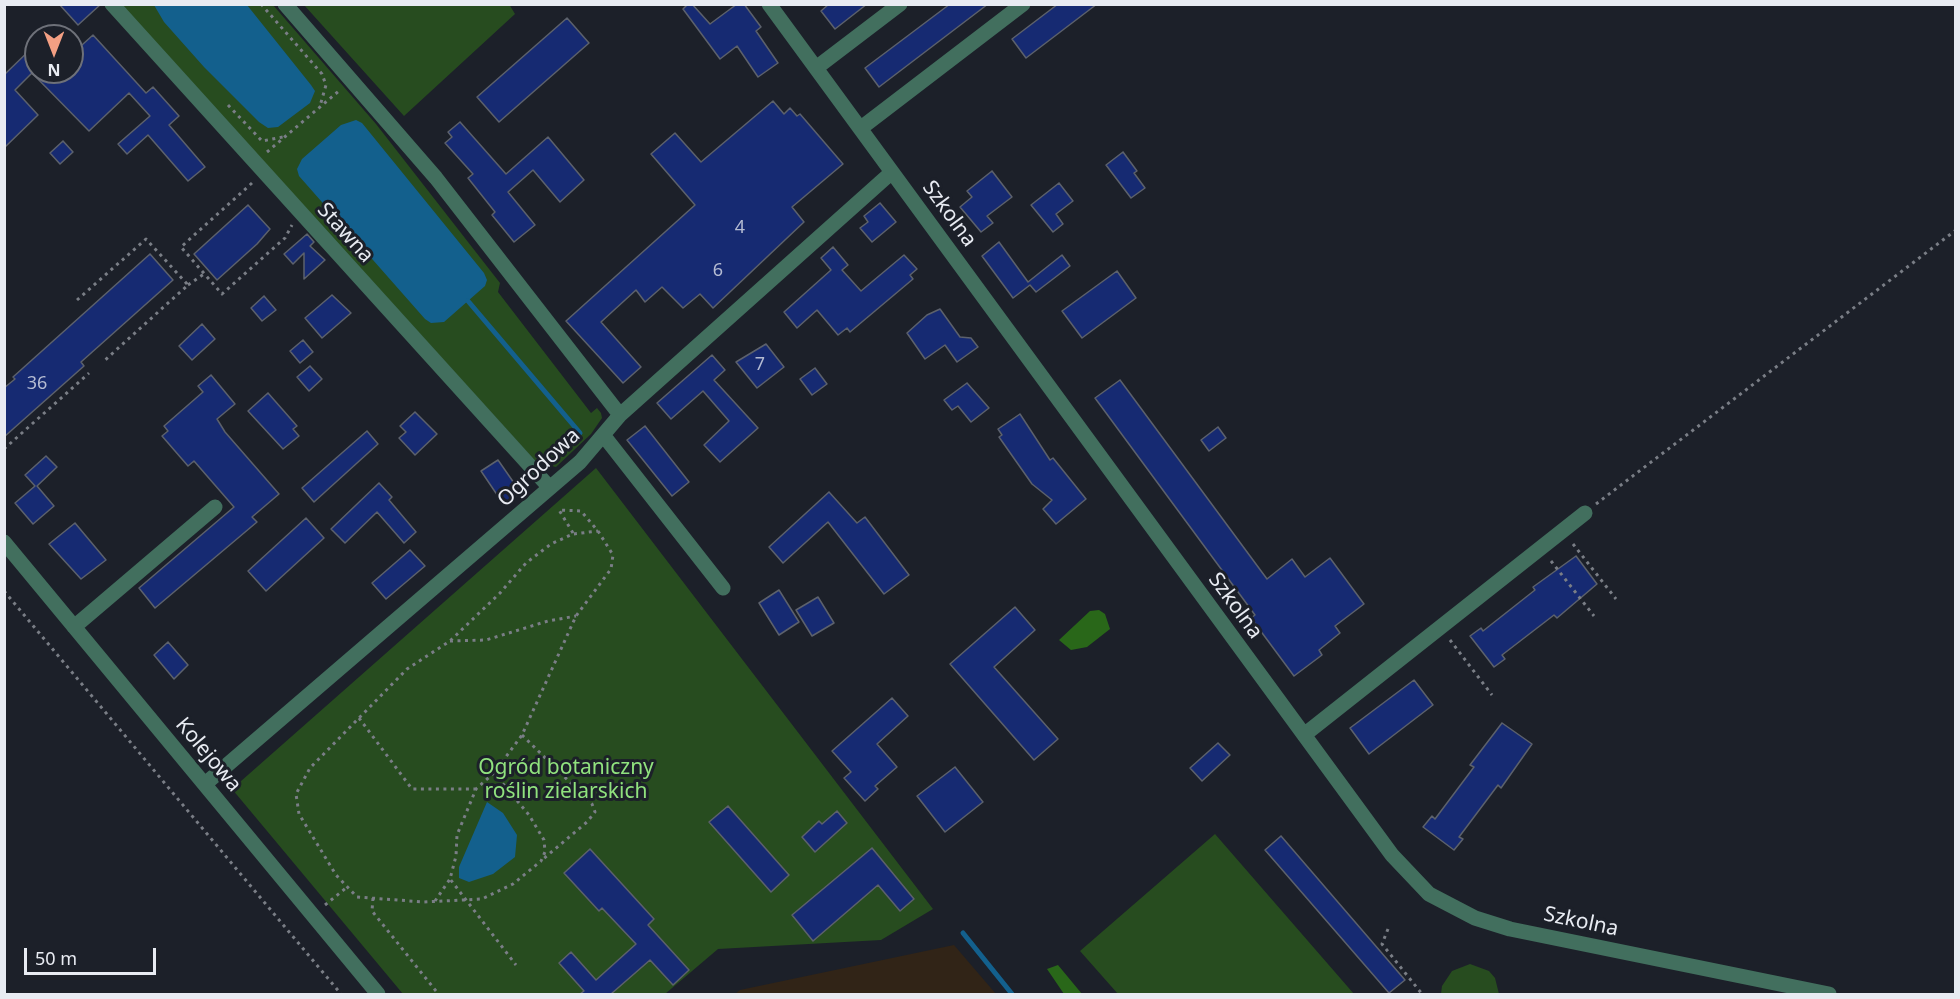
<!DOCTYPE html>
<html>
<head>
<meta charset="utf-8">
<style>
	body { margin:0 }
	#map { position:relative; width:1960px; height:999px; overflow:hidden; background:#1c2029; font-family:"Noto Sans",sans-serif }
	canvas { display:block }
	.frame { position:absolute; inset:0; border:6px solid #e8ebf2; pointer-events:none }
	.north { position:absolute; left:24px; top:24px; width:60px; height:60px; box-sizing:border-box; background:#1c2029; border:2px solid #6e7179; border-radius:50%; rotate:180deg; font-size:16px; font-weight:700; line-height:24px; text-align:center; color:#e8ebf2 }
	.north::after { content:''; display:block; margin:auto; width:21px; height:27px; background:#f39f83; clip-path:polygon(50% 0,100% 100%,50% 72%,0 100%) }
	.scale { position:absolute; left:24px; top:948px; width:132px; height:27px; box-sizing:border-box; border:3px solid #e8ebf2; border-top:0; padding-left:8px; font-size:18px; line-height:21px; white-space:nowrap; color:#e8ebf2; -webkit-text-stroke:4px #1c2029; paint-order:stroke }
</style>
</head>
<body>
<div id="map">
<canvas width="1960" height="999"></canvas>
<div class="frame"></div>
<div class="north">N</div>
<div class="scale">50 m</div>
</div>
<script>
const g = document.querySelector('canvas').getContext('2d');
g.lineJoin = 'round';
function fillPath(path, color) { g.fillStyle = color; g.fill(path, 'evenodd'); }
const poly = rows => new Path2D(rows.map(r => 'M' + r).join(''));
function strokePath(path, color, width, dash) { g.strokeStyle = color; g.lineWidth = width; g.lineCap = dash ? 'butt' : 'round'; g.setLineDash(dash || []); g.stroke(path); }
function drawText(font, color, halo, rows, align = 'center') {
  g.font = font + ' "Noto Sans",sans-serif'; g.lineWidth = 6; g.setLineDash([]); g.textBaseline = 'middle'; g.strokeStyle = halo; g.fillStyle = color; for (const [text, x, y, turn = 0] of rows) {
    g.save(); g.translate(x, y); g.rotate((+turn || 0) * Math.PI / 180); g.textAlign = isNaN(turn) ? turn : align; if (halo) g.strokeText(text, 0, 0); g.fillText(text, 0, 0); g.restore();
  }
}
fillPath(poly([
	[954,945,996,994,735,994,740,990]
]), '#312417');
fillPath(poly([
	[509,4,515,14,404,116,304,5],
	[121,5,273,5,376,124,500,283,498,292,591,413,597,408,601,413,602,418,591,434,556,467,537,463],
	[596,468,933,909,881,940,718,949,665,994,403,994,232,789],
	[1215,834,1354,994,1118,994,1080,951],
	[1470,964,1489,971,1495,978,1499,994,1441,994,1442,986,1452,971]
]), '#274c1f');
fillPath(poly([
	[1099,610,1105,614,1110,629,1087,647,1071,650,1059,640,1090,611],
	[1058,965,1082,994,1064,994,1047,969]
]), '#296719');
fillPath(poly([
	[154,5,247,5,311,85,315,91,310,103,278,127,268,128,259,122,204,67,164,22],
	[356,120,362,123,484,273,487,280,485,286,444,322,431,323,425,319,299,176,297,169,302,159,341,125],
	[487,802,503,813,517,835,515,857,493,874,469,882,459,878,459,867]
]), '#13608d');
strokePath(poly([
	[468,301,580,433],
	[963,933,1012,994]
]), '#13608d', 5);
const building = poly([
	[59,4,101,4,78,25,59,4],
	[688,4,692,4,710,24,737,4,744,4,761,27,756,31,778,63,758,77,737,46,720,59,683,9,688,4],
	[829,4,867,4,835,29,821,11,829,4],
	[950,4,988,4,879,87,865,68,950,4],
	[1058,4,1097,4,1026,58,1012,39,1058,4],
	[567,18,589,43,499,122,477,97,567,18],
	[93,35,146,93,153,87,179,116,169,125,205,167,188,181,148,135,127,154,118,144,150,116,129,93,89,131,32,73,15,90,38,115,4,148,4,75,36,44,36,70,34,72,72,72,72,54,93,35],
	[773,101,784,114,790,108,797,116,800,114,843,164,792,207,804,222,713,308,700,294,683,308,662,287,645,302,636,290,601,322,641,367,623,383,566,321,695,205,651,154,675,133,701,162,773,101],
	[460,122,506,174,548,137,584,180,560,202,533,170,508,192,535,225,514,242,492,215,495,212,468,178,473,174,445,143,452,137,448,132,460,122],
	[63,141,73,152,60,164,50,153,63,141],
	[1123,152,1137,171,1134,173,1145,188,1131,198,1106,165,1123,152],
	[992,171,1012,197,987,216,993,223,981,232,960,207,972,197,967,191,992,171],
	[1059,183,1073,201,1056,214,1063,224,1053,232,1031,205,1059,183],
	[880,203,896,222,872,242,860,228,868,222,864,216,880,203],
	[248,205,270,229,257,244,217,280,194,254,248,205],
	[307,234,314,242,310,246,325,260,304,279,304,253,293,264,284,254,307,234],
	[999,242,1028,282,1062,255,1070,266,1036,292,1030,285,1013,298,982,256,999,242],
	[833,247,848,265,842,270,861,291,904,255,917,269,910,275,913,279,850,332,847,328,838,335,817,310,797,328,784,312,831,270,821,258,833,247],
	[150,254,173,280,81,362,84,366,4,437,4,388,15,379,13,377,150,254],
	[1117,271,1136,298,1082,338,1062,311,1117,271],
	[332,295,351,313,322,338,305,318,332,295],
	[264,296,276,310,262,321,251,308,264,296],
	[940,309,960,337,971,338,978,347,957,362,945,345,925,359,907,333,927,315,940,309],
	[202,324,215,339,192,360,179,346,202,324],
	[303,340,313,352,300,363,290,351,303,340],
	[766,344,784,367,757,388,736,362,766,344],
	[712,355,725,370,714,380,758,428,720,462,704,445,729,421,703,391,671,419,657,403,712,355],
	[310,366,322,379,309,391,297,377,310,366],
	[815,368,827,384,812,395,800,379,815,368],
	[211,375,235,404,217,419,225,432,279,494,252,517,257,522,155,608,139,588,234,507,194,461,188,466,162,436,168,431,164,426,203,392,198,386,211,375],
	[1120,380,1267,579,1292,559,1305,577,1330,558,1364,604,1335,626,1340,633,1319,650,1322,655,1294,676,1251,618,1255,615,1095,398,1120,380],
	[967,383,989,408,971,422,958,406,952,410,944,400,967,383],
	[268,393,297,426,293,429,299,436,283,449,248,411,268,393],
	[415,412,437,434,415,455,399,438,406,432,400,426,415,412],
	[1020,414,1050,460,1053,458,1086,499,1056,524,1043,509,1052,500,1032,484,999,437,1002,435,998,429,1020,414],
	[645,426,689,482,672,496,627,440,645,426],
	[1218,427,1226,438,1209,451,1201,440,1218,427],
	[367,431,378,444,314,502,302,488,367,431],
	[46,456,57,467,37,486,54,506,33,524,15,503,35,486,25,475,46,456],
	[498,460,521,493,504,505,481,471,498,460],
	[379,483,392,497,389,500,416,532,404,543,377,512,345,543,331,529,379,483],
	[829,492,857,523,865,517,909,575,884,594,828,522,783,563,769,547,829,492],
	[306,518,324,538,266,591,248,571,306,518],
	[75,523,106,560,81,579,49,544,75,523],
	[410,550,425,566,386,599,372,583,410,550],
	[1576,556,1597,584,1557,618,1554,615,1502,655,1505,659,1494,667,1470,636,1481,628,1483,631,1535,590,1533,587,1576,556],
	[779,590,799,622,779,635,759,603,779,590],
	[818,597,834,623,812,636,796,610,818,597],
	[1015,607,1035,630,994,667,1058,739,1034,760,950,664,1015,607],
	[168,642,188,665,174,679,154,655,168,642],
	[1414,680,1433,705,1369,754,1350,728,1414,680],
	[892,698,908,716,877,744,897,767,875,786,878,789,865,801,844,778,851,772,832,751,892,698],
	[1502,723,1532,744,1501,788,1498,785,1459,837,1463,839,1454,850,1423,827,1432,816,1435,819,1474,767,1470,765,1502,723],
	[1218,743,1230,755,1202,781,1190,768,1218,743],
	[955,767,983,802,945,832,917,796,955,767],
	[728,806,789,875,771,892,709,822,728,806],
	[837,811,847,823,815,852,802,837,819,821,822,824,837,811],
	[1281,836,1405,980,1389,993,1265,850,1281,836],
	[872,848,914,899,900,911,878,885,813,941,792,915,872,848],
	[590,849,654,919,648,925,689,970,673,985,650,960,611,994,580,994,584,991,559,963,571,952,596,980,636,944,602,908,599,911,564,873,590,849]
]);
fillPath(building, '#162a72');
strokePath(building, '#5c616c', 1.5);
strokePath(poly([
	[261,4,322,74,326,85,320,106],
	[228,105,262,141,283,137],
	[267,152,340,90],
	[252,183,181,247,222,294,285,238,292,225],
	[188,285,204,274],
	[77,300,146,239,188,285,104,361],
	[4,449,89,373],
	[1596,504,1956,230],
	[598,531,613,555,611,569,576,616,522,735,494,773,529,815,544,840,545,852,541,861,513,884,482,899,424,902,357,897,336,875,299,814,296,794,310,768,407,669,450,641,500,593,526,563,551,544,573,534,598,531],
	[573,533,559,510,581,511,598,531],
	[1573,544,1616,599],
	[1551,561,1594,616],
	[4,591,341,994],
	[1450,640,1492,695],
	[450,641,486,640,548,621,576,616],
	[359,718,412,789,476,789],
	[522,735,592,804,595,812,587,822,542,860],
	[494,773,476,789,457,835,456,856,450,879,516,965],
	[373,898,372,911,436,991],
	[435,901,450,879],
	[325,905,346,888],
	[1388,929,1382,944,1422,994]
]), '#7a7e86', 3, [3, 4.5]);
strokePath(poly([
	[112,4,550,488],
	[285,4,436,178,620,415],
	[769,4,1392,855,1429,894,1475,918,1510,929,1829,994],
	[816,68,900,4],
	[861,128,1023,4],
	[604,436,723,588],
	[4,542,378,994],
	[74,627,215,507],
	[1304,735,1585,513],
	[205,784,580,462,620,415,892,172]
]), '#426f5e', 15);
drawText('18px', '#b4bbd2', null, [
	["4",740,228],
	["6",718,271],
	["7",760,365],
	["36",37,384]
]);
drawText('21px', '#e8ebf2', '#1c2029', [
	["Szkolna",949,214,54],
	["Stawna",345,233,48],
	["Ogrodowa",539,468,-43],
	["Szkolna",1235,606,54],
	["Kolejowa",208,755,50],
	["Szkolna",1581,922,12]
]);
drawText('21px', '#90e27e', '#1c2029', [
	["Ogród botaniczny",566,768],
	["roślin zielarskich",566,792]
]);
</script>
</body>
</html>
